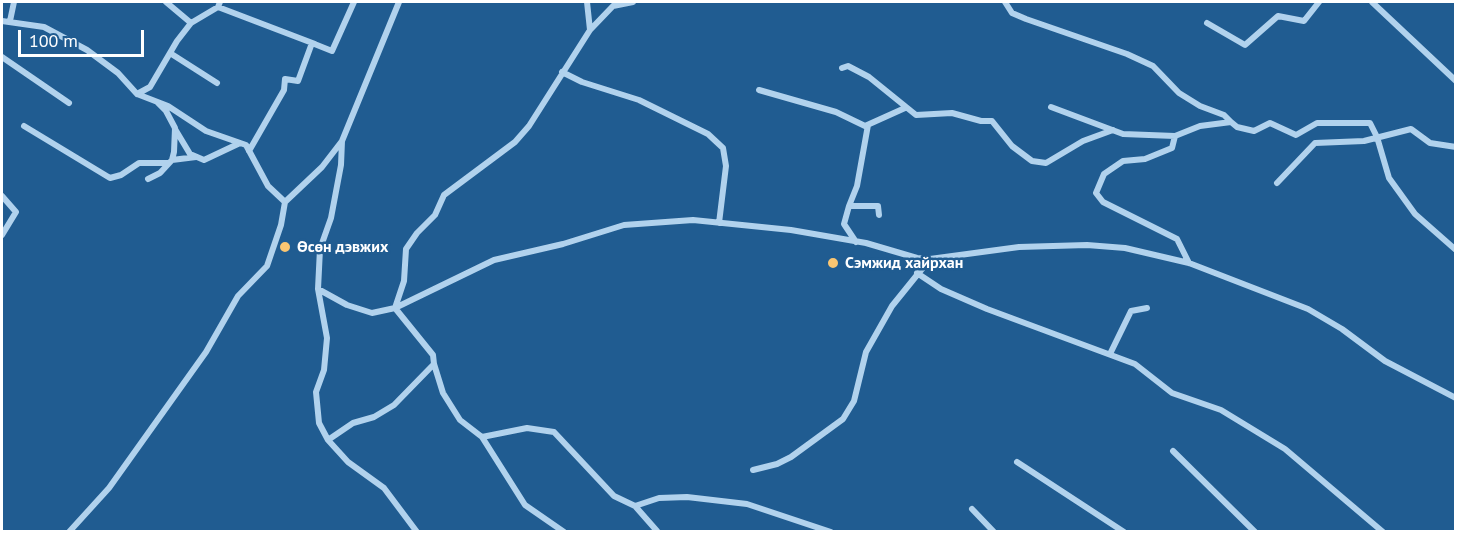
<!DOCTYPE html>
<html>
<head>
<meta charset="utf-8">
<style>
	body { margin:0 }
	#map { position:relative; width:1457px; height:533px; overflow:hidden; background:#205c91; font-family:"PT Sans",sans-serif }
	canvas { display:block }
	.frame { position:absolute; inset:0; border:3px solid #fff; pointer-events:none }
	.scale { position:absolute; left:18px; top:30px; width:126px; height:27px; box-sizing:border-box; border:3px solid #fff; border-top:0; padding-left:8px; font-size:18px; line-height:21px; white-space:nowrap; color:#fff; -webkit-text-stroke:4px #205c91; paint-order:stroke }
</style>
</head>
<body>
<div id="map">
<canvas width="1457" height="533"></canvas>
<div class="frame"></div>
<div class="scale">100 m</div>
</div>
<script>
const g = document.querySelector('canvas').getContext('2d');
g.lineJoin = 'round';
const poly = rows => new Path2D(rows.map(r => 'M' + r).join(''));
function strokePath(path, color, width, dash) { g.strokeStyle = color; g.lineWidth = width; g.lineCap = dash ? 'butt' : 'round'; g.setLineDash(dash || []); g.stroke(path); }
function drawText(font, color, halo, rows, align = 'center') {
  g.font = font + ' "PT Sans",sans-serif'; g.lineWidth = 5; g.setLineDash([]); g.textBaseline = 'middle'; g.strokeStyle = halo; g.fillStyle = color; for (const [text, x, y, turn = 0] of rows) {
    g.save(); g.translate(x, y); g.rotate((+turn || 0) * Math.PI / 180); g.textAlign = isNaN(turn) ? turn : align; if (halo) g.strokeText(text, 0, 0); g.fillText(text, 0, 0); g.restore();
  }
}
strokePath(poly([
	[166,2,191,23],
	[399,2,342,141,341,165,331,218,320,249,318,289,347,305,372,313,395,308,494,260,563,244,624,225,693,220,791,230,866,243,917,258,930,259,1019,247,1087,245,1125,248,1189,263,1308,309,1342,329,1385,361,1456,398],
	[1005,2,1012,13,1026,19,1127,54,1153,66,1179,93,1200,106,1224,115,1231,122],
	[1372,2,1456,81],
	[218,7,315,44],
	[2,21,44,27,87,50,118,73,137,94,168,106,206,131,246,145,268,186,285,202],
	[10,21,14,2],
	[1207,23,1245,45,1278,16,1304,21,1319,2],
	[590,30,613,6,633,2],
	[170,53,217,83],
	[2,57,69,103],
	[842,68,848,66,869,77,916,115,952,113,981,121,992,121,1012,146,1032,161,1046,163,1083,141,1113,130],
	[562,72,582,82,639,100,708,134,723,148,726,166,719,223],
	[759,90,836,112,865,126,905,108],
	[137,94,150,87,177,41,191,23,218,7,220,2],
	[1051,107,1123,134,1175,136],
	[24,126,110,178,121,175,139,163,169,163],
	[175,129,190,154,204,160,240,143],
	[249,151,284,90,285,79,298,81,312,43,332,51,354,2],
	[172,160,196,157],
	[148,179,160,173,172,160,174,152,175,128,166,111,158,103],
	[1277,183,1315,143,1364,141,1411,129,1430,143,1456,147],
	[2,196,16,212,2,235],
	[849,206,857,186,868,125],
	[856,242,844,224,849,206,878,206,879,215],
	[1189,263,1177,239,1103,202,1096,193,1104,174,1123,161,1145,159,1172,148,1175,136,1200,126,1231,122,1237,127,1254,131,1270,123,1296,135,1317,123,1370,123,1377,137,1389,178,1415,214,1456,250],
	[917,273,941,289,987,309,1135,364,1172,393,1221,410,1285,449,1383,532],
	[318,289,327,338,324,370,316,392,319,423,328,440,348,462,384,488,417,532],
	[1110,354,1131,311,1147,308],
	[434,364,443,393,460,420,482,437,527,428,554,432,614,496,635,506,657,531],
	[482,437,525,505,564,532],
	[328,440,353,423,374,417,394,405,434,364,433,355,395,308,404,281,406,249,417,233,435,215,444,195,515,142,529,126,590,30,587,2],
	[1173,451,1255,532],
	[1017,462,1124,532],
	[753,470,777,464,791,457,843,419,854,401,866,352,892,306,930,259],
	[635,506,659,498,687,497,747,504,831,532],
	[972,509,994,532],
	[69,532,109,488,206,352,238,296,267,266,281,225,285,202,322,167,342,141]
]), '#b1d2ed', 6);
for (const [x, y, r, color] of [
	[285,247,6,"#fac672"],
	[833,263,6,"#fac672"]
]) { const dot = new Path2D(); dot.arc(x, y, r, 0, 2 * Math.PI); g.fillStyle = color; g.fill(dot); strokePath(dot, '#205c91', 2); }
drawText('bold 16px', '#fff', '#205c91', [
	["Өсөн дэвжих",297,247],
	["Сэмжид хайрхан",845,263]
], 'left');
</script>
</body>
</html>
